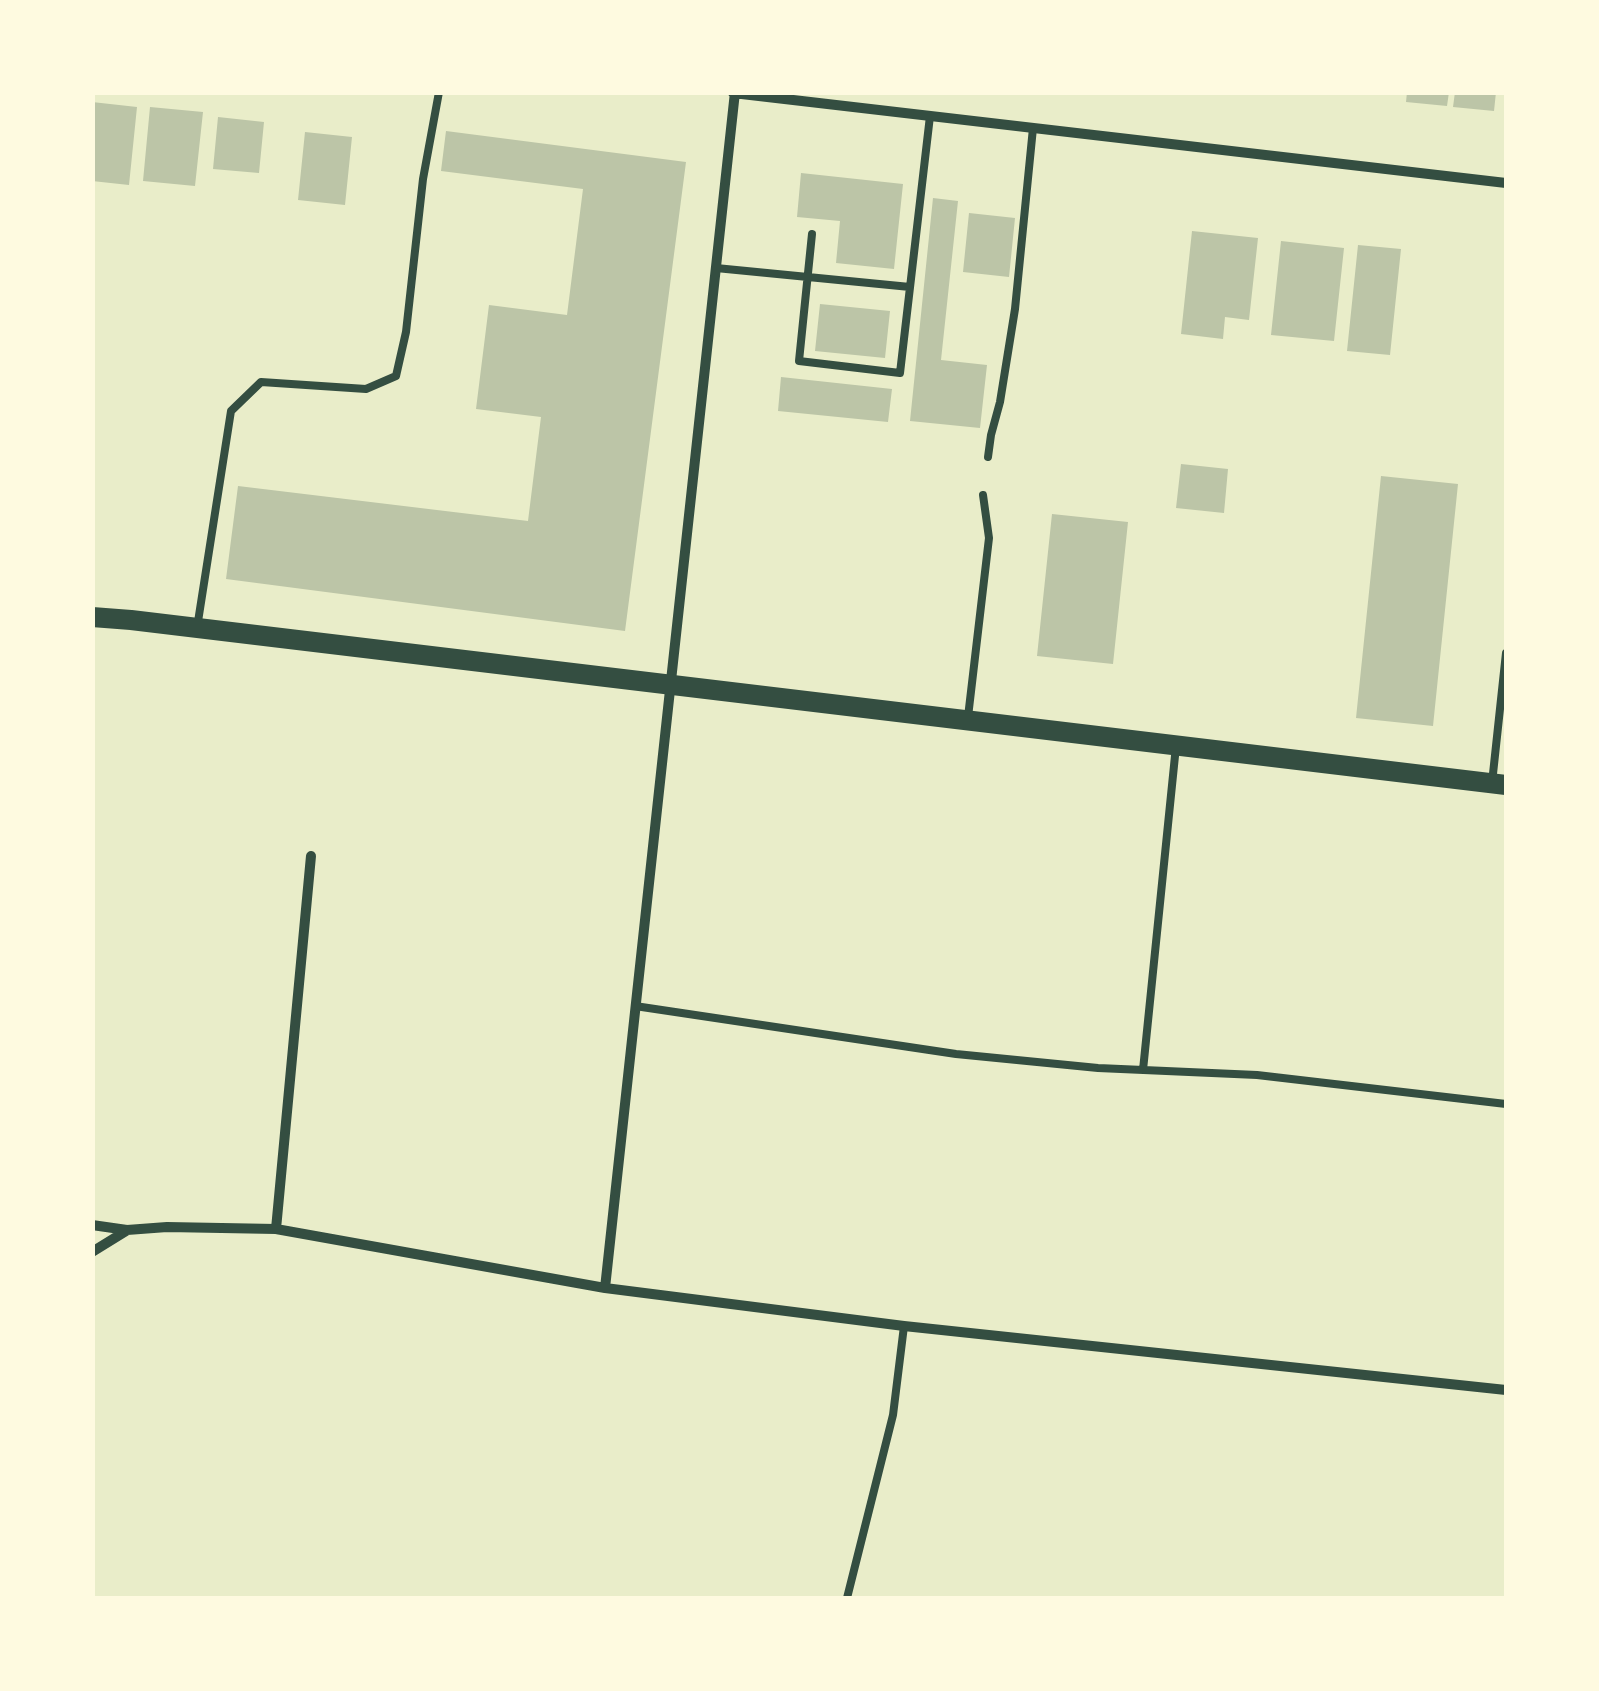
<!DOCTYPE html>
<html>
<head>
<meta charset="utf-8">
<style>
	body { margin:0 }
	#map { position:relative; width:1599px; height:1691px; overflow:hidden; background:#e9edc9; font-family:"Varela Round",sans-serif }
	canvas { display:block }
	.frame { position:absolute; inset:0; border:95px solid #fefae0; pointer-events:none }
</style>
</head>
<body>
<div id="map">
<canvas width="1599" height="1691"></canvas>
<div class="frame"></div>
</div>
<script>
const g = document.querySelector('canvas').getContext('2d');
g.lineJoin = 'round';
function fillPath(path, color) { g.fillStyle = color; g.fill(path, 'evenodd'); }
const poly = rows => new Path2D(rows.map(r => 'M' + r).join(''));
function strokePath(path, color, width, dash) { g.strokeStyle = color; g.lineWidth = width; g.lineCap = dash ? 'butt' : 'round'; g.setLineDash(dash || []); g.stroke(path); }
fillPath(poly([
	[1407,92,1449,92,1447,106,1406,102],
	[1455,92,1496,92,1494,111,1453,107],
	[92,102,137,107,129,185,92,181],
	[150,107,203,112,195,186,143,181],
	[218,117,264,122,259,173,213,169],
	[446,131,686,162,625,631,226,579,238,486,528,521,541,417,476,409,489,305,567,315,583,189,441,171],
	[305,132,352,137,345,205,298,200],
	[801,173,903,184,894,269,836,263,840,221,797,217],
	[933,198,958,201,941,360,987,365,980,428,910,421],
	[969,213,1015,218,1009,277,963,272],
	[1192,231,1258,238,1249,320,1225,317,1223,339,1181,334],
	[1281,241,1344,248,1334,341,1271,335],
	[1358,245,1401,249,1390,355,1347,351],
	[820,304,890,311,885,358,815,351],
	[781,377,892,389,888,422,778,411],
	[1181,464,1228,469,1224,513,1176,508],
	[1381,476,1458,484,1433,726,1356,718],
	[1052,514,1128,522,1113,664,1037,656]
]), '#bcc5a7');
strokePath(poly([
	[812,234,799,361,900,373,930,116],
	[716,268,910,287],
	[988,457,991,435,1000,402,1015,309,1033,128],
	[197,628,231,411,261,382,366,389,396,376,406,332,423,179,439,92],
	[968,717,989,538,983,495],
	[1492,783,1506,653],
	[635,1006,956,1054,1098,1068,1257,1075,1506,1104],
	[1143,1070,1176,746],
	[847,1598,893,1415,904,1326]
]), '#344e41', 8);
strokePath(poly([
	[733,93,1506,183],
	[92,1225,127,1230,167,1227,276,1229,605,1288,904,1326,1506,1390],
	[276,1229,311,856],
	[92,1252,126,1231],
	[605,1288,735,92]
]), '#344e41', 10);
strokePath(poly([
	[92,617,131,620,1506,785]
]), '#344e41', 20);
</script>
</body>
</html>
